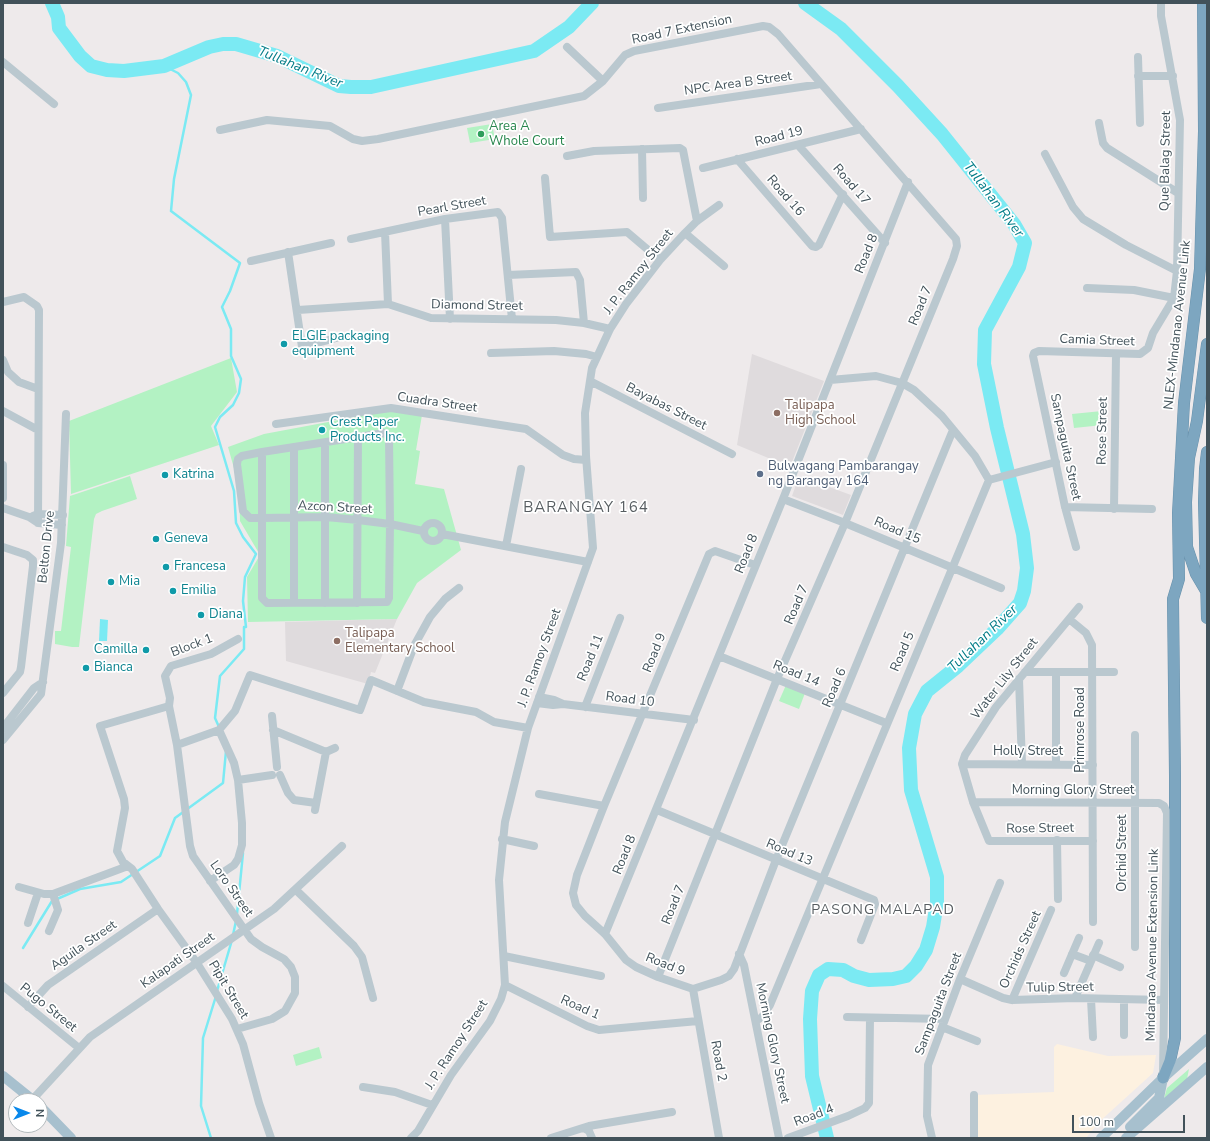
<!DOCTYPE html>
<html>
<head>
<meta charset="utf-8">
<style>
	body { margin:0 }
	#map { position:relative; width:1210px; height:1141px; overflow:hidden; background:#eeeaeb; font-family:"Nunito Sans",sans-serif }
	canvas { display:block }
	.frame { position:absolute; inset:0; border:4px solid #42525a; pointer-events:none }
	.north { position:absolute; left:8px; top:1093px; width:40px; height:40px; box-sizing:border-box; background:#fff; border:1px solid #b3babd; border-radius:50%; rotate:90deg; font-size:11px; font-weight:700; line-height:16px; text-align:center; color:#42525a }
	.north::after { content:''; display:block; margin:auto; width:14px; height:18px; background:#0888eb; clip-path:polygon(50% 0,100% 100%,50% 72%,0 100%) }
	.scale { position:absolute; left:1072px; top:1115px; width:113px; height:18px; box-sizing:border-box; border:2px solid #42525a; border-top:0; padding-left:5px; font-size:12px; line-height:14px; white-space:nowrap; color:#42525a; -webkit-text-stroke:3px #fff; paint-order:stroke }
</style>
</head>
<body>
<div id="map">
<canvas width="1210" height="1141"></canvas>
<div class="frame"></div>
<div class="north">N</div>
<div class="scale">100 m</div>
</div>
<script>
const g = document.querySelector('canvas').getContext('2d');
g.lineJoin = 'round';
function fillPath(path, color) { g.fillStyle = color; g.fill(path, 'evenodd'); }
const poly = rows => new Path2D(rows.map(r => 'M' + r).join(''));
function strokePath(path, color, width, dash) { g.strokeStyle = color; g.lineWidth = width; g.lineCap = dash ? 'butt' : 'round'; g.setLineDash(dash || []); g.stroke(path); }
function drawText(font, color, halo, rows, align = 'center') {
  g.font = font + ' "Nunito Sans",sans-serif'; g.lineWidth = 3.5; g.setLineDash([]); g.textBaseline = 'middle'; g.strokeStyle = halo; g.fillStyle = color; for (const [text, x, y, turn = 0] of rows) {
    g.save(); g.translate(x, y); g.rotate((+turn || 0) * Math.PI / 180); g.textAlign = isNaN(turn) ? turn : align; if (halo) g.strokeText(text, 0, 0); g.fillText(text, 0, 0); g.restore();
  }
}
fillPath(poly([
	[1057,1044,1108,1056,1156,1055,1153,1073,1099,1122,1086,1138,976,1138,975,1095,1054,1092,1054,1047]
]), '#fdf1e0');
fillPath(poly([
	[752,354,824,381,790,467,737,445],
	[799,476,851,495,843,515,792,496],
	[397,619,375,673,371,672,368,684,286,661,285,622]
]), '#dfdbdd');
fillPath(poly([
	[492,124,495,139,470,143,467,128],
	[231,358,237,392,211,426,219,445,71,494,69,421],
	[387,411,422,415,416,450,420,451,415,484,444,489,461,550,417,583,397,619,248,622,247,577,260,555,240,521,239,486,228,447,264,434],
	[1102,411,1103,425,1074,428,1072,414],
	[130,476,137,499,102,511,96,514,94,519,79,647,72,647,55,644,55,631,61,631,71,547,66,546,70,496],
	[786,685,805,693,799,709,779,701],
	[319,1047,322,1058,296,1066,293,1055],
	[1189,1069,1187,1079,1163,1102,1167,1088]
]), '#b3f2c3');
fillPath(poly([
	[100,619,108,620,107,641,99,641]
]), '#7beaf3');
strokePath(poly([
	[164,66,178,73,186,82,191,95,174,179,171,211,240,263,230,291,222,307,231,329,231,356,241,379,239,393,233,405,220,417,215,427,234,491,236,523,243,537,256,554,245,577,243,601,246,627],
	[219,727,215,718,220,676,244,649,244,627],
	[57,899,80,889,121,882,160,856,175,818,223,783,226,751],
	[237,914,243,853],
	[233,935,236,921],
	[23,948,52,901],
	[217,991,232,940],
	[211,1138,201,1106,203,1038,216,996]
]), '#7beaf3', 2.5);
strokePath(poly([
	[52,3,58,17,59,28,80,56,91,66,107,70,124,71,164,66,209,47,223,44,236,44,277,56,339,86,351,87,371,87,534,51,569,27,592,3],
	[805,3,841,29,898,86,942,134,1014,224,1025,243,1019,267,985,330,984,364,997,428,1023,534,1027,568,1024,591,1020,603,997,629,958,666,927,691,915,714,909,748,911,790,937,877,937,902,933,927,926,950,916,966,906,976,893,979,869,980,854,976,843,970,828,969,819,975,812,991,810,1019,812,1076,827,1138]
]), '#7beaf3', 14);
const highway = poly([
	[1207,452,1205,469,1204,502,1207,618],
	[1206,591,1196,574,1187,547,1186,502,1189,458,1197,421,1207,344],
	[1163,1078,1170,1061,1175,1038,1175,776,1173,599,1179,579,1178,513,1184,403,1200,269,1204,131,1203,3]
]);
strokePath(highway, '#6891ab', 12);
strokePath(poly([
	[567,47,603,81],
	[1138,57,1140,123],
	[3,62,54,104],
	[1138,76,1173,76],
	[658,108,821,84],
	[1099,123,1103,143,1107,148,1178,193],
	[220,130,267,120,330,126,353,139,362,141,378,139,584,96,603,81,625,55,634,51,763,26,769,27,778,34,956,239,957,246,953,259,845,523,777,679,658,977],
	[798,145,885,243],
	[642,149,643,198],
	[1045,154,1073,207,1083,219,1126,245,1177,271],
	[567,156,594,151,680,148,683,150,697,221],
	[737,159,812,246,816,247,819,245,843,194],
	[703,168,861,129],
	[545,178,550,237,627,232,660,260],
	[445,219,450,319],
	[385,232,388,304],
	[685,233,724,266],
	[351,239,445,219,498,212,502,218,512,319],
	[288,252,302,347,340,337],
	[251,261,331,243],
	[508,275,576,272,580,280,584,323],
	[1087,288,1134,290,1174,298],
	[3,302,24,297,37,306,39,310,38,523],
	[298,310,388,304,431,318,556,320,584,323,610,329],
	[491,353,554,351,586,354,597,357],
	[3,360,8,372,19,382,38,389],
	[590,381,732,454],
	[3,411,38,430],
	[276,424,391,408,526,429,563,455,574,459,586,460],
	[325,443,325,603],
	[262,452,262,598,267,603,387,602,389,598,390,524,389,437,384,433,262,452,242,456,238,459,237,464,243,511,250,518,262,518,326,517,358,520,390,524,423,531],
	[3,465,3,498],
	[989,480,1056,462],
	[783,499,845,523,1001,588],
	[1065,507,1152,509],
	[3,508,29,517,38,523,62,525],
	[1114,509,1116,354],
	[33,516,38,514,63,515],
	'424 532a9 9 0 1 1 18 0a9 9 0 1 1-18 0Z',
	[442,534,588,562],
	[506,546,521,469],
	[3,547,27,555,33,560,33,566,21,667,20,672,3,693],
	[1076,547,1065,507,1033,356,1034,353,1039,351,1140,354,1148,348,1153,333,1174,298,1177,271,1180,120,1161,16,1161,3],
	[755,565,715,551,709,554,604,806,577,875,573,893,576,905,585,916,605,934,626,960,636,967,658,977,693,989,721,980,729,976,734,969,776,860,953,430],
	[294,603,294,448],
	[357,603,358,437],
	[1079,607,996,707,965,755,962,764,973,802,989,841,1093,841],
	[1069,619,1086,633,1092,645,1093,922],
	[719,656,886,723],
	[1025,672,1114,672],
	[1056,672,1056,764],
	[1019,679,1022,764],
	[397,691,414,646,430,617,445,599,459,588],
	[539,697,554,700,563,704],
	[537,703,553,705,563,704,694,720],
	[169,706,100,726,124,799,125,808,117,851,123,862,132,869,158,909,197,963,232,1019,243,1044,259,1103,271,1138],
	[585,707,620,618],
	[272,716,277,767],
	[3,728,34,688,43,682],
	[273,730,326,752,335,748],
	[3,740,41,694,61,543,66,414],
	[177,745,219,730,235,711,250,675,360,710,371,680,424,702,476,712,494,722,528,728],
	[962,764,1093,765],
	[280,775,288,793,294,800,316,803],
	[238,780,272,775],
	[539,794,604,806],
	[973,802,1159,803,1164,806,1167,813,1163,1073],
	[315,810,326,752],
	[657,810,874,900,875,904,861,940],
	[502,839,534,846],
	[1057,840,1058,899],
	[210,881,234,865,238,859,242,845,242,823,238,780,234,763,219,730],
	[19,887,44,894,53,894,128,866],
	[296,890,354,946,362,957,373,998],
	[28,923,38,893],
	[49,931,58,910,53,894],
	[605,934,783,499,908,182],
	[1135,947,1135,735],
	[739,954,744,965,779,1138],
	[1072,954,1091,961],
	[1093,955,1120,967],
	[504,956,601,976],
	[1064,973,1079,938],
	[960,979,1003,998,1012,1000,1075,998,1164,1000],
	[505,985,587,1026,599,1030,698,1021],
	[3,986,79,1048],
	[693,989,719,1138],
	[1075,998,1099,943],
	[1091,999,1093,1037],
	[1012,1000,1051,910],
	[1124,1000,1124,1035],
	[28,1007,48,985,158,909],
	[847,1017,945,1019],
	[756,1021,762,1017,770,1005,989,480,975,456,942,416,914,390,902,383,876,376,830,380],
	[942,1027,977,1041],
	[237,1029,272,1019,285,1011,295,993,295,977,291,967,284,959,262,947,251,939,193,856,190,846,177,745,169,706,170,698,165,676,171,666,211,654,238,639],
	[363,1087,395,1092,432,1105],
	[974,1095,974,1138],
	[32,1100,90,1037,274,909,342,846],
	[584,1128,589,1131,592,1138],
	[411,1138,418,1131,451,1075,490,1021,501,999,505,985,499,880,505,822,528,728,593,548,586,456,585,413,592,368,610,329,626,304,660,260,685,233,697,221,719,205],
	[551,1138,589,1126,672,1112],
	[788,1138,848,1116,865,1108,869,1103,870,1018],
	[932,1138,927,1116,928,1065,960,979,1000,883]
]), '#bac8cf', 8);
strokePath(poly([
	[3,1076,34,1101],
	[40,1106,71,1138],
	[1130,1127,1159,1098,1163,1078],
	[1101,1138,1163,1078,1207,1039],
	[1126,1138,1207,1067]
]), '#a7c0ce', 10);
strokePath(highway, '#7da6c0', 11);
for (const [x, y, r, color] of [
	[481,134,4,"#2e9e5b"],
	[284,344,4,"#0f9aa8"],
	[777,413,4,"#8d6e63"],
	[322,430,4,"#0f9aa8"],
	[760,474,4,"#5c6f8a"],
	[165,475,4,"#0f9aa8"],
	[156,539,4,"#0f9aa8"],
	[166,567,4,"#0f9aa8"],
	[111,582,4,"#0f9aa8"],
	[173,591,4,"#0f9aa8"],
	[201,615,4,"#0f9aa8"],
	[337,641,4,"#8d6e63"],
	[146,650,4,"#0f9aa8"],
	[86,668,4,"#0f9aa8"]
]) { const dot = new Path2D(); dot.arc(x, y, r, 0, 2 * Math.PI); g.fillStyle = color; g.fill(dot); strokePath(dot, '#fff', 1.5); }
drawText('13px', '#42525a', '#fff', [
	["Road 7 Extension",682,30,-12],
	["NPC Area B Street",738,84,-8],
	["Road 19",779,137,-14],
	["Que Balag Street",1166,161,-89],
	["Road 17",851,185,49],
	["Road 16",785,196,49],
	["Pearl Street",452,207,-10],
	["Road 8",867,254,-68],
	["J. P. Ramoy Street",639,272,-52],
	["Diamond Street",477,306,1],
	["Road 7",921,306,-68],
	["NLEX-Mindanao Avenue Link",1178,325,-84],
	["Camia Street",1097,341,2],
	["Cuadra Street",437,403,8],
	["Bayabas Street",666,407,27],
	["Rose Street",1103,431,-89],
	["Sampaguita Street",1065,447,78],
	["Azcon Street",335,508,3],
	["Road 15",897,531,23],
	["Belton Drive",47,547,-84],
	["Road 8",747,554,-68],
	["Road 7",797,605,-67],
	["Block 1",192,646,-21],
	["Road 5",903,652,-67],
	["Road 9",655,653,-68],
	["J. P. Ramoy Street",540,658,-70],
	["Road 11",591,658,-68],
	["Road 14",796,674,22],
	["Water Lily Street",1005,679,-52],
	["Road 6",835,688,-67],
	["Road 10",630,700,7],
	["Primrose Road",1081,730,-90],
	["Holly Street",1028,752],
	["Morning Glory Street",1073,791],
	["Rose Street",1040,829,-1],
	["Road 13",789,853,23],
	["Orchid Street",1123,853,-90],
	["Road 8",625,855,-68],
	["Loro Street",231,889,55],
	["Road 7",674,905,-68],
	["Mindanao Avenue Extension Link",1153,945,-89],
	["Aguila Street",84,946,-35],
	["Orchids Street",1021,950,-66],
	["Kalapati Street",178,961,-35],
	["Road 9",665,965,22],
	["Tulip Street",1060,988,-1],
	["Pipit Street",228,990,59],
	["Sampaguita Street",939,1004,-69],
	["Pugo Street",48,1008,39],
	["Road 1",580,1008,24],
	["Morning Glory Street",772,1043,78],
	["J. P. Ramoy Street",457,1045,-57],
	["Road 2",718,1061,80],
	["Road 4",814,1116,-21]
]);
drawText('13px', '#27864d', '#fff', [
	["Area A",489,127],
	["Whole Court",489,142]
], 'left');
drawText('13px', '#0d838f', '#fff', [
	["ELGIE packaging",292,337],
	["equipment",292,352],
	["Crest Paper",330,423],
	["Products Inc.",330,438],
	["Katrina",173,475],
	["Geneva",164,539],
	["Francesa",174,567],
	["Mia",119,582],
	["Emilia",181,591],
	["Diana",209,615],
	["Camilla",138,650,"right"],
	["Bianca",94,668]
], 'left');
drawText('13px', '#785e54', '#fff', [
	["Talipapa",785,406],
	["High School",785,421],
	["Talipapa",345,634],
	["Elementary School",345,649]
], 'left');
drawText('13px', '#4e5e75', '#fff', [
	["Bulwagang Pambarangay",768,467],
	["ng Barangay 164",768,482]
], 'left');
drawText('italic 14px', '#047d88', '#fff', [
	["Tullahan River",300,68,22],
	["Tullahan River",993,200,53],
	["Tullahan River",983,639,-44]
]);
g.letterSpacing = '1px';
drawText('14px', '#575d61', '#fff', [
	["PASONG MALAPAD",883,911]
]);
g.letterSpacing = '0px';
g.letterSpacing = '1px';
drawText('15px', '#575d61', '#fff', [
	["BARANGAY 164",586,508]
]);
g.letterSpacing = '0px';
</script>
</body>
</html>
